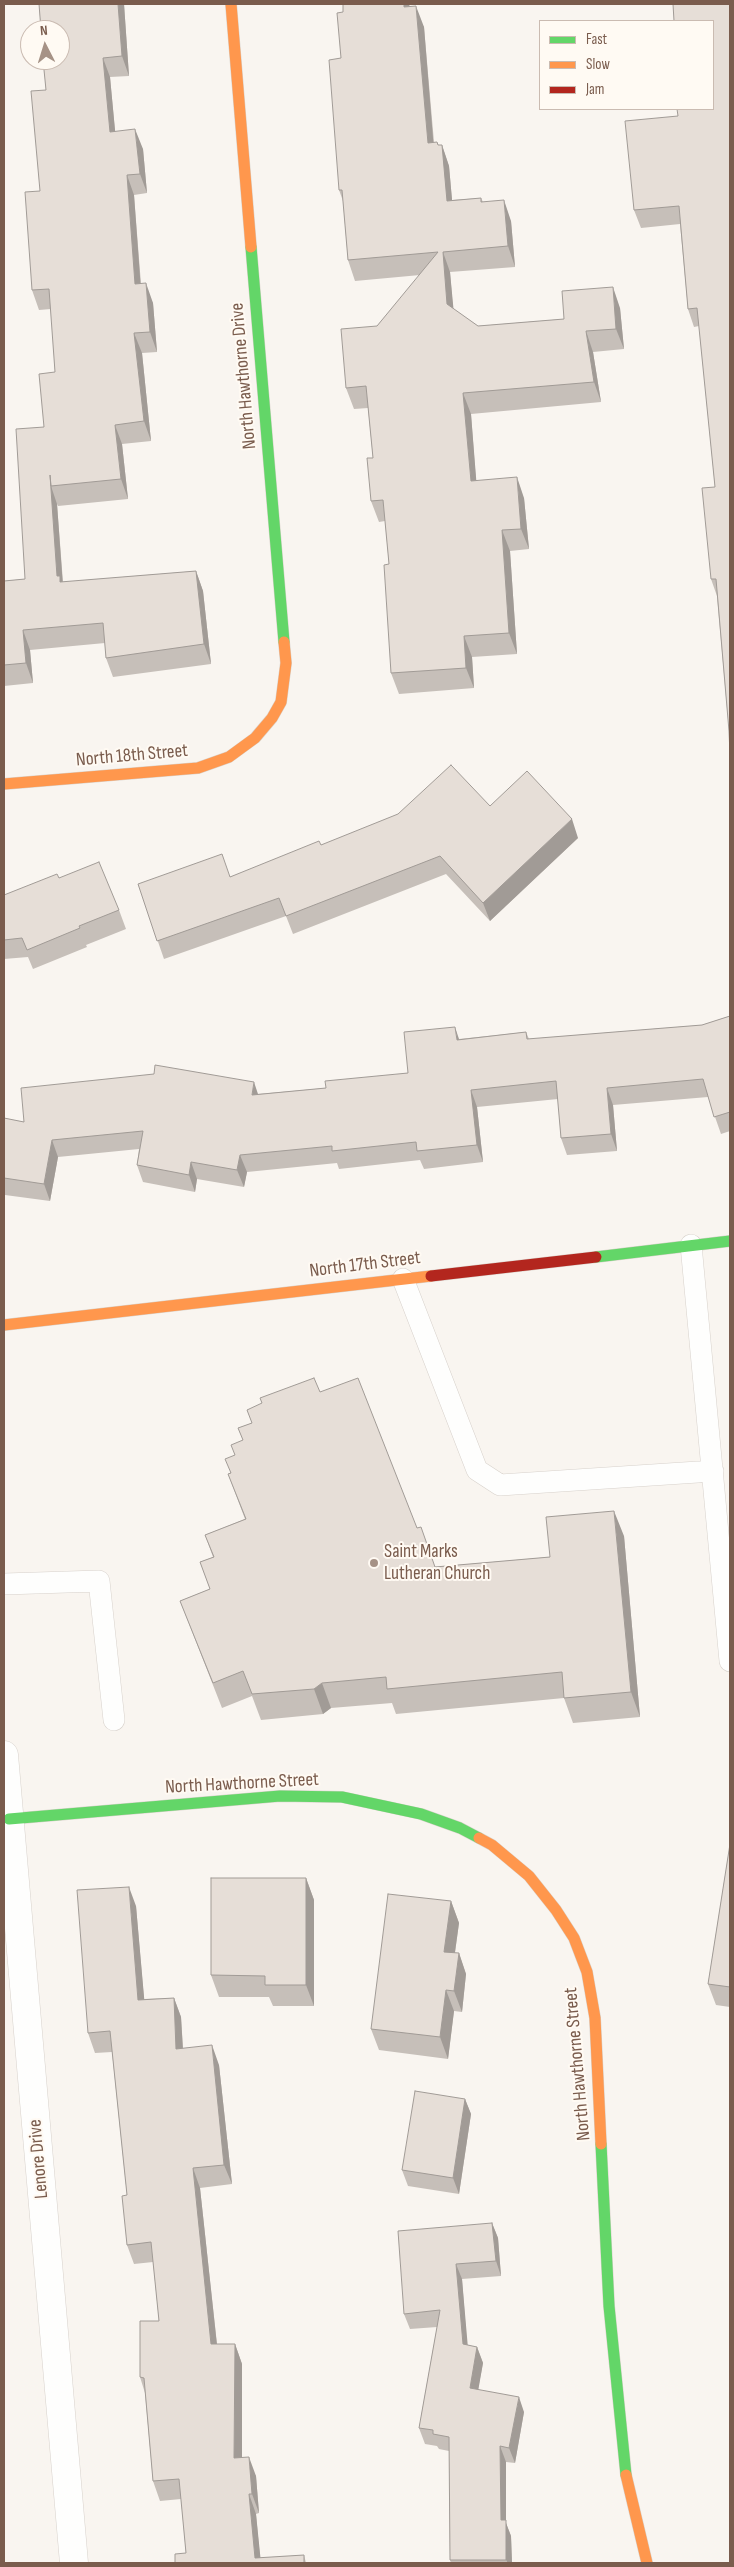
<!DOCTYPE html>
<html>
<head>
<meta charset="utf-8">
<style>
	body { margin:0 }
	#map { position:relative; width:734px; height:2567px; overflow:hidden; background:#f9f5f0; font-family:"Sofia Sans Condensed",sans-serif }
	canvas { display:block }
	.frame { position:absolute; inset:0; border:5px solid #7a5c4d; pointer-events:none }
	.legend { position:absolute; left:539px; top:20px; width:175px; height:90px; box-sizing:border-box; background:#fffaf3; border:1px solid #cabbb1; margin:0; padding:6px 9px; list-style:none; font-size:15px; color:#7a5c4d }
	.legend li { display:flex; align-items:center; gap:10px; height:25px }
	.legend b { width:25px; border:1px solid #cabbb1 }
	.north { position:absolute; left:20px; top:20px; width:50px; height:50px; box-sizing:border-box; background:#fffaf3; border:1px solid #cabbb1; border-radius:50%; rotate:355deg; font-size:14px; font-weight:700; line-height:20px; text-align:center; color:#7a5c4d }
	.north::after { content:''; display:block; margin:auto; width:18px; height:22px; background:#a69286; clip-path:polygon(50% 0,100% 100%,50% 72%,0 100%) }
</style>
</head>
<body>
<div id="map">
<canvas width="734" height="2567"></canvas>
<div class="frame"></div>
<ul class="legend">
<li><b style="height:6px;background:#63d668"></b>Fast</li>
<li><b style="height:6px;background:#ff974d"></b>Slow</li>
<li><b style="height:6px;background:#b3261e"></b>Jam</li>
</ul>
<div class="north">N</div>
</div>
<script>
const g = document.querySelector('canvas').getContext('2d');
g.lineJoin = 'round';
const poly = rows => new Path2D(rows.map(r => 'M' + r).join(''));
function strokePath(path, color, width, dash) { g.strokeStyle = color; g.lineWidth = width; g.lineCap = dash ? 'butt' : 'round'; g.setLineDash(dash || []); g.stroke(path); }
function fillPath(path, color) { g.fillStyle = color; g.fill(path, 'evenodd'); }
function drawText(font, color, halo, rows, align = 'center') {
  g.font = font + ' "Sofia Sans Condensed",sans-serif'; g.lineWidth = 4; g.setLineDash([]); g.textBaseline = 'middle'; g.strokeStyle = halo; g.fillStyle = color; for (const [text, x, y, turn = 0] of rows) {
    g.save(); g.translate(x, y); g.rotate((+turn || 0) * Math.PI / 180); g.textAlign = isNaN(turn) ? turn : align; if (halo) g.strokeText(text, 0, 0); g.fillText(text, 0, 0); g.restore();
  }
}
const lane = poly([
	[691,1245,730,1661],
	[403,1279,477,1470,500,1485,713,1471],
	[4,1584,99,1581,114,1720]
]);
const street = poly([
	[4,1755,74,2563]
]);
const fast = poly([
	[251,247,284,642],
	[596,1257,730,1241],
	[9,1819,280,1796,342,1797,421,1814,460,1828,479,1838],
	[601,2144,609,2306,626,2475]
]);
const slow = poly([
	[231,4,251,247],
	[4,784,198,768,229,757,255,738,272,718,281,702,286,663,284,642],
	[4,1325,431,1276],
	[479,1838,492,1845,529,1876,556,1910,574,1938,587,1972,595,2018,601,2144],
	[626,2475,647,2563]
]);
const jam = poly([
	[431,1276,596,1257]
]);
strokePath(lane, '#d7d1cb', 22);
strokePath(street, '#d7d1cb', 29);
strokePath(fast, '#d9d2cb', 12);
strokePath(slow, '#d9d2cb', 12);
strokePath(jam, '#d9d2cb', 12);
strokePath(lane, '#fefefd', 21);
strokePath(street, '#fefefd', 28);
strokePath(fast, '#63d668', 11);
strokePath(slow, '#ff974d', 11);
strokePath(jam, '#b3261e', 11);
fillPath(poly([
	[39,4,124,4,129,76,110,77,115,131,143,149,147,193,134,195,141,284,153,303,157,352,142,353,151,441,122,444,128,499,58,506,57,504,63,582,196,571,203,591,211,664,113,677,106,658,105,643,30,650,33,683,4,686,4,581,25,579,44,427,55,372,51,309,39,310,32,290,40,191,46,90],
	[343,4,409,4,410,7,424,27,434,142,438,145,442,145,449,166,452,200,481,198,483,202,511,221,515,267,450,272,453,309,478,326,564,319,620,308,624,349,593,352,601,402,471,414,476,481,524,498,529,549,510,551,517,654,472,657,474,688,399,694,391,673,389,564,385,521,379,522,371,501,373,458,368,408,354,409,346,388,377,326,420,275,355,281,348,260,343,201,339,190,341,58,343,12],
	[730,4,730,755,729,731,717,596,711,579,715,487,699,326,694,327,688,309,680,224,641,228,634,210,678,116,713,109],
	[490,806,578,838,490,921,446,874,293,934,286,916,164,959,138,884,230,877,321,845],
	[59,878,119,910,126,929,86,945,87,947,33,969,28,957,4,959,4,895],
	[730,1016,730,1131,721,1134,708,1097,613,1105,617,1151,567,1155,561,1138,558,1099,477,1107,483,1162,424,1169,420,1160,339,1169,337,1163,247,1172,244,1187,197,1179,195,1192,143,1182,137,1165,139,1149,58,1157,50,1201,5,1195,4,1191,4,1118,24,1122,258,1094,326,1088,408,1073,459,1039,526,1032,529,1039,702,1025],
	[320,1392,417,1528,435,1567,550,1557,624,1536,640,1717,573,1723,564,1698,396,1714,392,1703,331,1708,323,1714,261,1720,252,1696,222,1708,180,1601,210,1589,200,1562,213,1557,205,1535,245,1519,228,1474,230,1473,235,1455,243,1440,238,1428,252,1423,247,1410],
	[730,1844,730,2007,716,2005,708,1984],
	[306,1878,314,1900,314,2006,273,2006,269,1997,219,1997,211,1975],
	[451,1901,459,1923,455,1953,459,1953,466,1974,462,2012,454,2011,448,2059,379,2050,371,2029],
	[136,1906,144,1999,174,1998,181,2017,183,2048,219,2065,232,2184,200,2188,217,2344,235,2344,242,2364,242,2457,256,2476,259,2513,256,2514,260,2558,304,2555,306,2563,175,2563,186,2553,181,2499,160,2501,153,2481,145,2393,140,2377,159,2321,153,2262,134,2264,127,2245,127,2195,112,2052,95,2053,88,2033],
	[465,2099,471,2114,459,2194,408,2186,402,2170],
	[492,2223,498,2238,501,2276,462,2279,467,2345,477,2347,483,2363,478,2389,524,2412,515,2463,506,2462,506,2523,511,2536,512,2563,451,2563,450,2560,449,2451,439,2449,437,2446,425,2444,419,2428,437,2327,410,2329,404,2314]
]), '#c6bfb9');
fillPath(poly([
	[118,4,124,4,129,76,122,56],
	[404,4,409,4,412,28,404,7],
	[416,6,424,27,435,163,428,143],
	[103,58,110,77,117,151,110,132],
	[135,129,143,149,147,193,140,174],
	[437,142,443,157,442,145,449,166,454,222,447,201],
	[127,175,134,195,142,304,135,284],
	[504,200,511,221,515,267,508,246],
	[443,252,450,272,455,325,447,304],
	[146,283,153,303,157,352,150,332],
	[613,287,620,308,624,349,616,329],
	[586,331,593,352,601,402,594,382],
	[134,333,142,353,151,441,144,421],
	[463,393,471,414,478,502,471,481],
	[115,425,122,444,128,499,121,479],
	[50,475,51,486,57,504,63,587,57,576],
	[517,477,524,498,529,549,521,529],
	[502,530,510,551,517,654,509,633],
	[196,571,203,591,211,664,204,644],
	[23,630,30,650,33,683,26,663],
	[464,636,472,657,474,688,466,668],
	[572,819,578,838,490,921,483,903],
	[455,1027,461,1045,457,1040],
	[254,1082,260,1100,252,1095],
	[607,1088,613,1105,617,1151,611,1134],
	[471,1090,477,1107,483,1162,477,1145],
	[52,1140,58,1157,50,1201,44,1184],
	[240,1155,247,1172,244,1187,237,1170],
	[191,1162,197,1179,195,1192,189,1175],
	[614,1511,624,1536,640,1717,631,1692],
	[322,1683,331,1708,323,1714,314,1689],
	[306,1878,314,1900,314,2006,306,1985],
	[129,1887,136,1906,146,2019,138,2000],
	[451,1901,459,1923,452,1973,444,1952],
	[459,1953,466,1974,462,2012,454,1991],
	[446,1990,454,2011,448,2059,440,2037],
	[174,1998,181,2017,184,2069,176,2049],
	[212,2045,219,2065,232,2184,224,2165],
	[465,2099,471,2114,459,2194,453,2178],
	[193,2168,200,2188,219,2364,211,2344],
	[492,2223,498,2238,501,2276,496,2261],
	[456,2264,462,2279,469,2360,463,2344],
	[235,2344,242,2364,242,2478,234,2458],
	[477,2347,483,2363,476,2403,470,2388],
	[519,2397,524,2412,515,2463,509,2448],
	[500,2446,506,2462,506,2523,511,2536,512,2563,508,2563,506,2560,501,2520],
	[249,2457,256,2476,259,2513,252,2494],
	[249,2494,256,2514,261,2563,255,2558]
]), '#a19b96');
const building = poly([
	[39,4,118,4,122,56,103,58,110,132,135,129,140,174,127,175,135,284,146,283,150,332,134,333,144,421,115,425,121,479,51,486,50,475,57,576,60,576,60,582,196,571,204,644,106,658,103,623,23,630,26,663,4,665,4,581,25,579,16,429,44,427,39,374,55,372,49,289,32,290,25,192,40,191,31,91,46,90,43,60,60,60,60,30,41,30,39,4],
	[343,4,404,4,404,7,416,6,428,143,437,142,438,145,442,145,447,201,481,198,481,202,504,200,508,246,443,252,447,304,478,326,564,319,562,291,613,287,616,329,586,331,594,382,463,393,471,481,517,477,521,529,502,530,509,633,464,636,466,668,391,673,384,565,389,564,383,500,371,501,367,458,373,458,366,386,346,388,341,329,377,326,438,252,348,260,342,190,339,190,329,60,341,58,337,13,343,12,343,4],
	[673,4,730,4,730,755,729,731,716,579,711,579,702,488,715,487,697,308,688,309,679,206,634,210,625,121,678,116,677,109,713,109,713,21,674,21,673,4],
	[451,765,490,806,527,771,572,819,483,903,440,856,286,916,279,898,157,941,138,884,222,854,230,877,319,841,321,845,398,814,451,765],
	[99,862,119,910,79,926,80,928,27,950,22,938,4,940,4,895,57,874,59,878,99,862],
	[730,1016,730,1112,714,1117,703,1079,607,1088,611,1134,561,1138,556,1081,471,1090,477,1145,417,1151,416,1142,332,1151,332,1146,240,1155,237,1170,191,1162,189,1175,137,1165,143,1131,52,1140,44,1184,4,1178,4,1118,24,1122,21,1088,154,1074,155,1065,254,1082,252,1095,326,1088,325,1081,408,1073,404,1032,455,1027,457,1040,526,1032,527,1039,702,1025,730,1016],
	[314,1378,320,1392,358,1378,417,1528,421,1527,435,1567,550,1557,546,1517,614,1511,631,1692,564,1698,562,1672,387,1689,386,1677,322,1683,314,1689,252,1694,243,1671,213,1683,180,1601,210,1589,200,1562,214,1557,205,1535,246,1519,228,1474,231,1473,225,1459,235,1455,231,1445,243,1440,238,1428,252,1423,247,1410,262,1403,260,1398,314,1378],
	[730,1844,730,1987,708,1984,730,1844],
	[211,1878,306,1878,306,1985,265,1985,265,1976,211,1975,211,1878],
	[129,1887,138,2000,174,1998,176,2049,212,2045,224,2165,193,2168,211,2344,235,2344,234,2458,249,2457,252,2494,249,2494,255,2558,304,2555,304,2563,175,2563,175,2554,186,2553,179,2479,153,2481,144,2378,140,2377,140,2321,159,2321,151,2242,127,2245,122,2196,127,2195,110,2031,88,2033,77,1890,129,1887],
	[388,1894,451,1901,444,1952,459,1953,454,1991,446,1990,440,2037,371,2029,388,1894],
	[415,2091,465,2099,453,2178,402,2170,415,2091],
	[492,2223,496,2261,456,2264,463,2344,477,2347,470,2388,519,2397,509,2448,500,2446,501,2520,506,2520,506,2560,450,2560,449,2437,433,2434,433,2430,419,2428,440,2310,404,2314,398,2231,492,2223]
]);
fillPath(building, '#e6ded7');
strokePath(building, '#a19b96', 1);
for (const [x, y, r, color] of [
	[374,1563,5,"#a69286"]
]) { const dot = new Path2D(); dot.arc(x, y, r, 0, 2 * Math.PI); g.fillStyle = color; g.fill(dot); strokePath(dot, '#fffaf3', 2); }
drawText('19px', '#7a5c4d', '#fffaf3', [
	["North Hawthorne Drive",244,376,-95],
	["North 18th Street",132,756,-5],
	["North 17th Street",365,1265,-7],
	["North Hawthorne Street",242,1784,-3],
	["North Hawthorne Street",578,2064,-95],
	["Lenore Drive",39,2159,-95]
]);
drawText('19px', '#7a5c4d', '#fffaf3', [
	["Saint Marks",384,1552],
	["Lutheran Church",384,1574]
], 'left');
</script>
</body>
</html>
